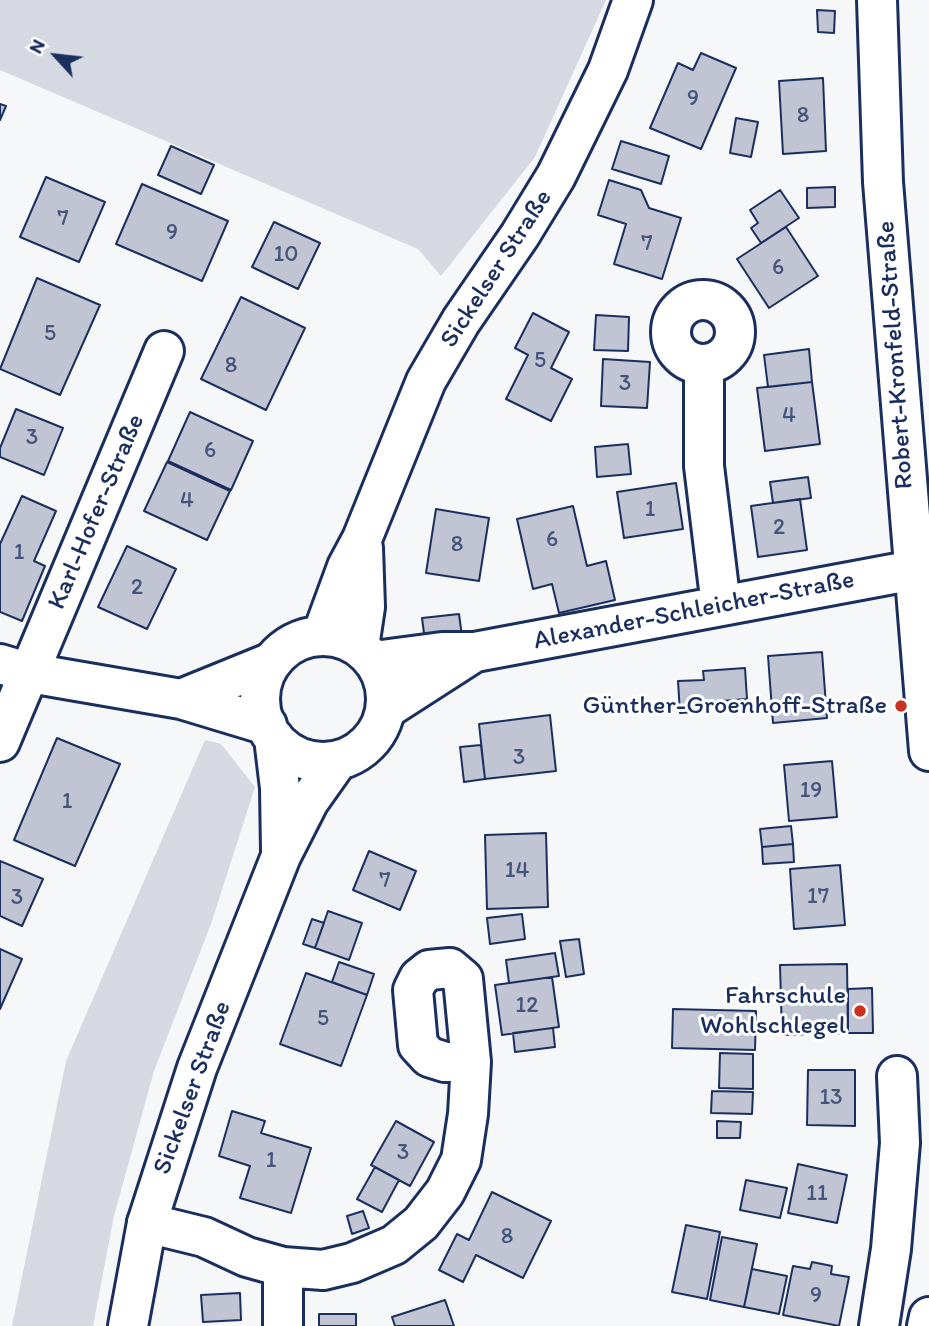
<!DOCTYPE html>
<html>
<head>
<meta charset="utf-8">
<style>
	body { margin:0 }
	#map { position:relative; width:929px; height:1326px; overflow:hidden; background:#f6f7f9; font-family:Itim,sans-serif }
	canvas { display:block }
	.north { position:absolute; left:21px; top:21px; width:70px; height:70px; -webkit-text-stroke:5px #fff; paint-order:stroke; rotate:297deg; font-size:19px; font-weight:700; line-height:28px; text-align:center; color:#1b2f5e }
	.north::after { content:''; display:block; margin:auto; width:24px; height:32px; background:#1b2f5e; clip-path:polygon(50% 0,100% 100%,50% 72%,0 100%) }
</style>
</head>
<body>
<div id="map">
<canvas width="929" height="1326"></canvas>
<div class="north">N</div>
</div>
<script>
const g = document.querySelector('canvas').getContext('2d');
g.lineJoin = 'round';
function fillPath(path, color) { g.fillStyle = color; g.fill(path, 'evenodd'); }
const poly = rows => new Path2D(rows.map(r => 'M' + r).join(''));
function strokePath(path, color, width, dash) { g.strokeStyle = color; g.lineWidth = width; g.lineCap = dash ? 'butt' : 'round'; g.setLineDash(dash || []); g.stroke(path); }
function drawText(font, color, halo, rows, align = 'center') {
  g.font = font + ' Itim,sans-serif'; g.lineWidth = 6; g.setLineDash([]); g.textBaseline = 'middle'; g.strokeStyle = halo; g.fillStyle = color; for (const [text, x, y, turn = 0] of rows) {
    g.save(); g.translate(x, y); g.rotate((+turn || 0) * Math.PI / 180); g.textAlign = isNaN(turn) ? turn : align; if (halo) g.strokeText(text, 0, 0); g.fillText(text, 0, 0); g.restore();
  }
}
fillPath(poly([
	[0,0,606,0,535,157,441,276,418,249,0,70],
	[205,740,221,744,255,787,212,921,154,1071,114,1216,93,1326,12,1326,66,1061]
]), '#d6d9e2');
const building = poly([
	[817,10,835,11,834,33,818,32,817,10],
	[701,53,736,68,701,149,650,128,678,63,693,70,701,53],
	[823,78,826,151,783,154,779,81,823,78],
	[0,104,6,106,0,120,0,104],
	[736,118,758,122,751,157,730,153,736,118],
	[621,141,669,156,661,184,612,169,621,141],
	[171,146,214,165,201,194,158,175,171,146],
	[46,177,105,202,79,262,20,237,46,177],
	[609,180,641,190,649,208,681,218,662,279,614,264,626,224,598,215,609,180],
	[142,184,228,221,202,281,116,244,142,184],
	[835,187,835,207,807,208,807,188,835,187],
	[780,190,799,218,761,243,751,228,758,223,750,210,780,190],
	[274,222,320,243,298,289,252,267,274,222],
	[786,227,818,276,769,308,737,259,786,227],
	[37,278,100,305,60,395,0,369,37,278],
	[241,297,305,328,266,410,201,379,241,297],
	[533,313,569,332,551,368,572,379,551,421,506,399,528,355,515,348,533,313],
	[596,315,629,317,628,351,594,350,596,315],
	[809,349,812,382,768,387,764,355,809,349],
	[603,359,650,362,647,408,601,406,603,359],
	[812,382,820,444,765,451,757,388,812,382],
	[16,409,63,428,44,475,0,457,0,448,16,409],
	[190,412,253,441,231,490,168,461,190,412],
	[628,444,631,474,597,477,595,447,628,444],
	[167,462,230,491,207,540,144,511,167,462],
	[808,477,811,498,773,503,770,482,808,477],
	[676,483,683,529,624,538,617,492,676,483],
	[22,496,56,511,34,561,45,566,22,621,0,612,0,544,22,496],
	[800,499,807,550,758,557,751,506,800,499],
	[573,506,587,566,606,561,615,600,559,613,552,584,533,589,517,519,573,506],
	[436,509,489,518,479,581,426,573,436,509],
	[127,546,176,569,147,629,98,607,127,546],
	[459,614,462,636,425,641,422,618,459,614],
	[822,652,827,718,773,723,768,656,822,652],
	[745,668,747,699,708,702,709,711,680,713,678,681,704,680,703,671,745,668],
	[550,715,556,771,485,779,479,724,550,715],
	[57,738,120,764,75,866,14,840,57,738],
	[481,745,485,779,464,782,460,747,481,745],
	[832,761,837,817,789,821,784,765,832,761],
	[791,826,793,844,762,847,760,829,791,826],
	[546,833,548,907,487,909,485,835,546,833],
	[793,844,794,862,763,864,762,847,793,844],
	[369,851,416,871,400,910,353,890,369,851],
	[0,861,43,879,22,926,0,916,0,861],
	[840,865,845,925,794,929,790,869,840,865],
	[328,911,362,923,349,960,315,948,328,911],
	[522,914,525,939,490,944,487,918,522,914],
	[312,919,324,923,315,948,303,944,312,919],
	[579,939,584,974,566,977,560,941,579,939],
	[0,949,22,959,0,1009,0,949],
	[555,953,559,976,509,983,506,960,555,953],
	[339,962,374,974,367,995,332,982,339,962],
	[847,964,848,1033,782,1035,780,965,847,964],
	[306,973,367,995,341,1066,280,1044,306,973],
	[552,977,559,1027,502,1035,495,985,552,977],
	[872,988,873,1033,848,1033,848,989,872,988],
	[673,1009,756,1011,755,1050,672,1048,673,1009],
	[553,1028,555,1047,515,1052,513,1033,553,1028],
	[720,1053,753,1054,753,1089,719,1088,720,1053],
	[808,1070,855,1070,855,1126,807,1125,808,1070],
	[712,1091,753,1092,752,1114,711,1113,712,1091],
	[232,1111,265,1121,261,1133,311,1148,291,1213,240,1198,250,1166,219,1156,232,1111],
	[396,1121,434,1142,410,1186,371,1165,396,1121],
	[717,1121,741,1122,740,1138,717,1138,717,1121],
	[798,1164,847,1175,837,1223,788,1213,798,1164],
	[375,1167,399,1180,382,1212,357,1199,375,1167],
	[746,1180,787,1188,780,1218,740,1210,746,1180],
	[492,1192,551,1221,523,1278,476,1255,463,1282,439,1270,457,1234,469,1240,492,1192],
	[363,1211,369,1228,352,1234,347,1216,363,1211],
	[686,1225,720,1232,707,1299,672,1292,686,1225],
	[722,1237,757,1244,744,1307,710,1300,722,1237],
	[812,1262,832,1266,831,1274,849,1277,839,1326,783,1315,793,1266,810,1269,812,1262],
	[752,1269,787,1276,779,1314,744,1307,752,1269],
	[240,1293,241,1320,203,1322,201,1295,240,1293],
	[445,1300,454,1326,395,1326,392,1317,445,1300],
	[319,1314,356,1314,356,1326,319,1326,319,1314]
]);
fillPath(building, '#c0c4d3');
strokePath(building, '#1b2f5e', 2);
const minor = poly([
	[877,0,883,182,929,751],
	'671 332a32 32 0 1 1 64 0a32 32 0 1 1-64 0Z',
	[704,364,704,466,721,606],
	[374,661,442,652,475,652,914,570],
	[0,664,30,673,181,699,267,725],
	[181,699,272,662],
	[386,709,473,653],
	[0,742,164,351],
	[147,1223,204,1237,247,1257,283,1267,323,1270,352,1263,394,1245,421,1223,445,1192,461,1160,468,1114,471,1062,463,979,450,968,429,970,419,978,413,990,418,1045,429,1057,445,1062,471,1062],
	[283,1267,283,1326],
	[879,1326,891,1249,900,1143,897,1076],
	[927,1326,929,1317]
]);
const major = poly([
	[322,635,347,567,362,539,426,381,461,321,520,235,556,176,608,70,633,0],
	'260 699a63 63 0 1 1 126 0a63 63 0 1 1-126 0Z',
	[359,647,365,607,363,548],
	[274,738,280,788,281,851],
	[128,1326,147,1223,197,1068,281,856,309,801,338,760]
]);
strokePath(minor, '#1b2f5e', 44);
strokePath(major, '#1b2f5e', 44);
strokePath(minor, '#fff', 38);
strokePath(major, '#fff', 38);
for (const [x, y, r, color] of [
	[901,706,7,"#c8321e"],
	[860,1011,7,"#c8321e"]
]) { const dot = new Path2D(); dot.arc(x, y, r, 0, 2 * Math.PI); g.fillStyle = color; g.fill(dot); strokePath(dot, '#fff', 2.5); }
drawText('23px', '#44547b', null, [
	["9",693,99],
	["8",803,116],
	["7",63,219],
	["9",172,233],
	["7",647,244],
	["10",286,255],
	["6",778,268],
	["5",50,334],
	["5",540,361],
	["8",231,366],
	["3",625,384],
	["4",789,416],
	["3",32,438],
	["6",210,451],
	["4",187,501],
	["1",650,510],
	["2",779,528],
	["6",552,540],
	["8",457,545],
	["1",19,553],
	["2",137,588],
	["3",519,758],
	["19",811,791],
	["1",67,802],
	["14",517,871],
	["7",385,881],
	["17",818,897],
	["3",17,898],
	["12",527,1006],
	["5",323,1019],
	["13",831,1098],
	["3",403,1153],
	["1",271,1161],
	["11",817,1194],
	["8",507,1237],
	["9",816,1296]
]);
drawText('26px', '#1b2f5e', '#fff', [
	["Sickelser Straße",497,269,-57],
	["Robert-Kronfeld-Straße",896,355,-94],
	["Karl-Hofer-Straße",97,512,-67],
	["Alexander-Schleicher-Straße",694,611,-11],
	["Sickelser Straße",193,1088,-70]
]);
drawText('26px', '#1b2f5e', '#fff', [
	["Günther-Groenhoff-Straße",887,706],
	["Fahrschule",846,996],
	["Wohlschlegel",846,1026]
], 'right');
</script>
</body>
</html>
